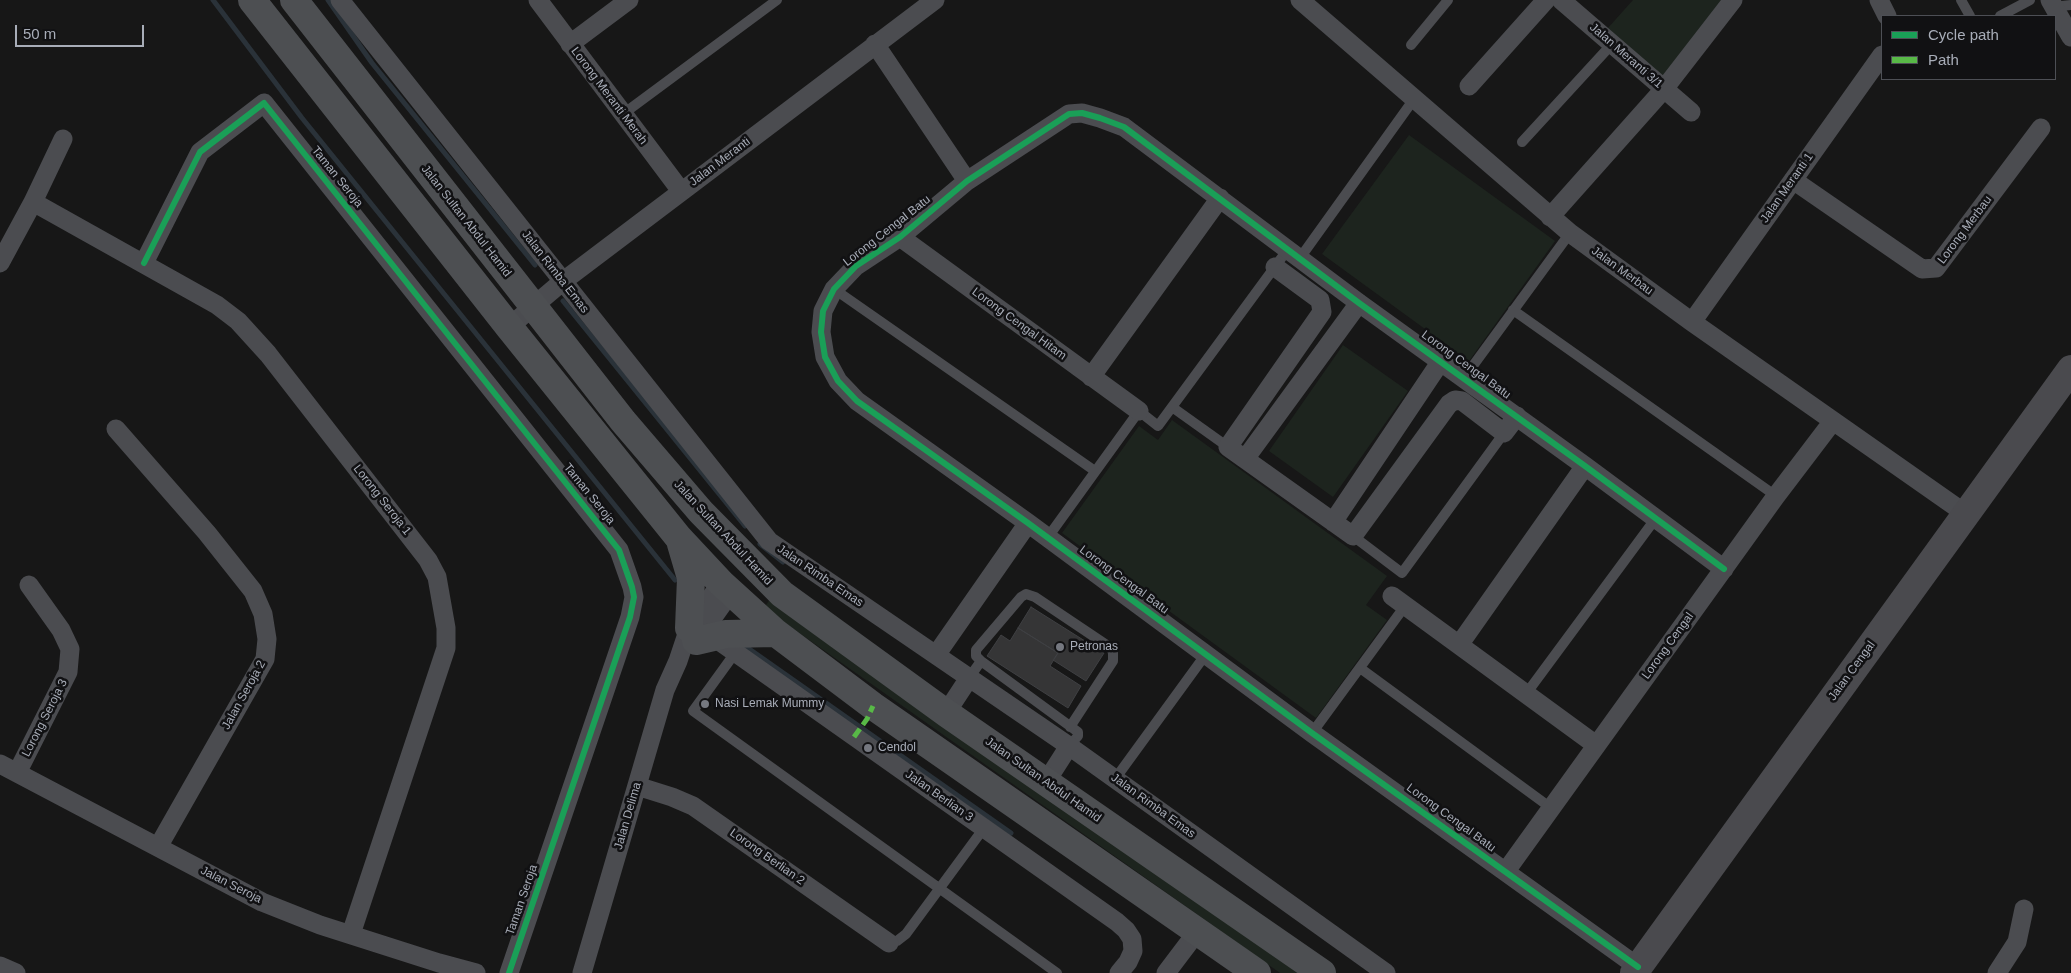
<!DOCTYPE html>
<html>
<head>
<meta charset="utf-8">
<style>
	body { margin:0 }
	#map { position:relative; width:2071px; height:973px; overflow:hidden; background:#171717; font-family:Helvetica,sans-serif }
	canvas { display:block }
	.legend { position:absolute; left:1881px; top:15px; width:175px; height:65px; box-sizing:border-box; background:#111113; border:1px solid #4d4f55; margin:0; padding:6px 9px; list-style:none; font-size:15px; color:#a8adb8 }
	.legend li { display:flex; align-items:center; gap:10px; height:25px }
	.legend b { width:25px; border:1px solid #4d4f55 }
	.scale { position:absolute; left:15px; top:25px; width:129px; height:22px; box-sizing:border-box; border:2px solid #a8adb8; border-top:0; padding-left:6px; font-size:15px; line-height:18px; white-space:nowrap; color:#a8adb8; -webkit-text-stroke:4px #111113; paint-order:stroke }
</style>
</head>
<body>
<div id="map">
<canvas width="2071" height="973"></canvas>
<ul class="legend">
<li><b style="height:6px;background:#1a9f57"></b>Cycle path</li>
<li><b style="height:6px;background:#58b947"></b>Path</li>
</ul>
<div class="scale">50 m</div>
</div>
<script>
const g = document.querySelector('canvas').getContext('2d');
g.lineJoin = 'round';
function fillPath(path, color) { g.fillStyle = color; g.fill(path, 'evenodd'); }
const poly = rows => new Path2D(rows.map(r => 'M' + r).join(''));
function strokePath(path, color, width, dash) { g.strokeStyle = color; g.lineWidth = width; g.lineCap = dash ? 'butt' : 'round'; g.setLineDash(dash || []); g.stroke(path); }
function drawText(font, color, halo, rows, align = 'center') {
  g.font = font + ' Helvetica,sans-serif'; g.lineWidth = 5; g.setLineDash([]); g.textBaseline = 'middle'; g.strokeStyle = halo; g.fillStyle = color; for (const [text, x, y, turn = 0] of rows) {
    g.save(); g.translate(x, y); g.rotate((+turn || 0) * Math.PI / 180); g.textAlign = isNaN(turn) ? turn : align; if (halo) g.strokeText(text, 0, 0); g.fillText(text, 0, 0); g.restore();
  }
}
fillPath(poly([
	[1633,0,1723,0,1663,78,1607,29],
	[1409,135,1555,241,1469,361,1322,254],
	[1343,345,1408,391,1333,497,1269,451],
	[1172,420,1387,576,1366,605,1387,620,1316,718,1062,533,1139,426,1158,440],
	[770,599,1299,973,1280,973,764,608]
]), '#1d241e');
strokePath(poly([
	[213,0,302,118,675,580],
	[328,0,372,63,535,265],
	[563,301,745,526],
	[760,544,783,562],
	[745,646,1011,833]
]), '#2a3239', 5);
const building = poly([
	[1031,607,1104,653,1086,681,1053,660,1058,653,1018,628,1031,607],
	[1018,628,1058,653,1050,666,1081,686,1068,708,987,656,1001,635,1010,641,1018,628]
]);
fillPath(building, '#353536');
strokePath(building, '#3f4043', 1);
strokePath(poly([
	[1961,0,1970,16],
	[2053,7,2071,5],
	[2000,16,2030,0],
	[1411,45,1448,0],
	[623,114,777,0],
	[1522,142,1612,44],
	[1300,258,1414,99],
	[834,289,1095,471],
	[1513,310,1776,496],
	[1464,378,1570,233],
	[1172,407,1228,447],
	[1353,536,1402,573,1504,433],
	[1048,537,1139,411,1158,426,1288,249],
	[735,653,693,711,1057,973],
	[981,661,976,656,976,650,1021,597,1026,594,1035,597,1111,648,1113,653,1113,661,1070,727],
	[1360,668,1551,808],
	[969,678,981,661,1078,732,1078,736,1069,746],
	[1526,694,1656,518],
	[1312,733,1405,606],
	[1115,779,1206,654],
	[889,943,897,941,906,934,984,828]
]), '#4b4c50', 10);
strokePath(poly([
	[340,0,769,541,1069,746,1386,973],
	[538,0,681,191],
	[1300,0,1570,233,1692,322,1966,514],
	[1561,0,1691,112],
	[1879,0,1887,16],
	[2050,0,2071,37],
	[570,44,629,0],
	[875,44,967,181],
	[1469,86,1546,0],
	[1793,180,1922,269,1936,268,2041,128],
	[33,202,217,305,238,321,268,354,428,560,437,577,446,628,446,648,351,934],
	[1550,217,1664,89,1733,0],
	[900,237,1139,411],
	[0,263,33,202,63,139],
	[144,263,200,152,264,103,619,550,632,587,634,597,630,617,509,973],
	[1275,267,1320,300,1322,312,1228,447,1353,536,1449,404,1455,400,1462,401,1504,433,1517,416],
	[1692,322,1882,55],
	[509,327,562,282,935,0],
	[1091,377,1220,198],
	[116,429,207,533,253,591,263,614,267,639,265,659,158,847],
	[1245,459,1359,303],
	[1333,522,1441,361],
	[1392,596,1596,745],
	[712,636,1117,922,1126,930,1132,939,1133,951,1128,962,1119,973],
	[694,644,731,592],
	[1459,645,1585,466],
	[936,655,1028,523],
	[946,713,969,678],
	[0,764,262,902,320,925,439,963,476,973],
	[17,773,68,672,70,649,61,630,29,585],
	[1046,782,1069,746],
	[637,786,672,797,693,806,889,943],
	[1506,871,1776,496,1833,421],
	[0,966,16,973],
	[1638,967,1312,733,1028,523,857,401,838,381,825,357,821,332,823,311,834,289,856,266,900,237,967,181,1069,114,1082,113,1100,118,1124,127,1359,303,1585,466,1724,569],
	[582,973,665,690,678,661,689,628,721,583],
	[1166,973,1197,932],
	[1997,973,2017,942,2024,909]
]), '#4b4c50', 19);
strokePath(poly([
	[1634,973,2071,369]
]), '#4a4a4e', 28);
strokePath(poly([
	[252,0,509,327,678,537,721,583,776,633,873,706,1257,973],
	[294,0,623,421,701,512,782,594,946,713,1322,973],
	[681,544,691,578,689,628],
	[696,641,726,634,776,633]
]), '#4d4f52', 28);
strokePath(poly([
	[854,737,867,719,873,706]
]), '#58b947', 5, [10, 5]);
strokePath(poly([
	[144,263,200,152,264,103,619,550,632,587,634,597,630,617,509,973],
	[1638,967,1312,733,1028,523,857,401,838,381,825,357,821,332,823,311,834,289,856,266,900,237,967,181,1069,114,1082,113,1100,118,1124,127,1359,303,1585,466,1724,569]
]), '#1a9f57', 6);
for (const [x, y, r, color] of [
	[1060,647,5,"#757880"],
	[705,704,5,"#757880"],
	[868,748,5,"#757880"]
]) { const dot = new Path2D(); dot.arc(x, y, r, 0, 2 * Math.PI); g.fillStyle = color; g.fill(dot); strokePath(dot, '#111113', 2); }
drawText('12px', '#a8adb8', '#111113', [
	["Jalan Meranti 3/1",1626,56,41],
	["Lorong Meranti Merah",609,96,53],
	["Jalan Meranti",720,162,-37],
	["Taman Seroja",337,177,51],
	["Jalan Meranti 1",1787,188,-55],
	["Jalan Sultan Abdul Hamid",466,221,52],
	["Lorong Merbau",1965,230,-53],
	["Lorong Cengal Batu",887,231,-38],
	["Jalan Merbau",1622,271,36],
	["Jalan Rimba Emas",555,272,52],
	["Lorong Cengal Hitam",1019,324,36],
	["Lorong Cengal Batu",1466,365,36],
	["Taman Seroja",589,494,51],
	["Lorong Seroja 1",382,500,52],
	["Jalan Sultan Abdul Hamid",723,533,47],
	["Jalan Rimba Emas",820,576,34],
	["Lorong Cengal Batu",1124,580,36],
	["Lorong Cengal",1668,646,-54],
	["Jalan Cengal",1852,671,-54],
	["Jalan Seroja 2",244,695,-61],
	["Lorong Seroja 3",45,718,-63],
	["Jalan Sultan Abdul Hamid",1043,780,35],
	["Jalan Berlian 3",939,796,35],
	["Jalan Rimba Emas",1153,806,36],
	["Jalan Delima",628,816,-74],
	["Lorong Cengal Batu",1451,818,36],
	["Lorong Berlian 2",767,857,35],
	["Jalan Seroja",231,885,27],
	["Taman Seroja",522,900,-71]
]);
drawText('12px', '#a8adb8', '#111113', [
	["Petronas",1070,647],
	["Nasi Lemak Mummy",715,704],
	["Cendol",878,748]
], 'left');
</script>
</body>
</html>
